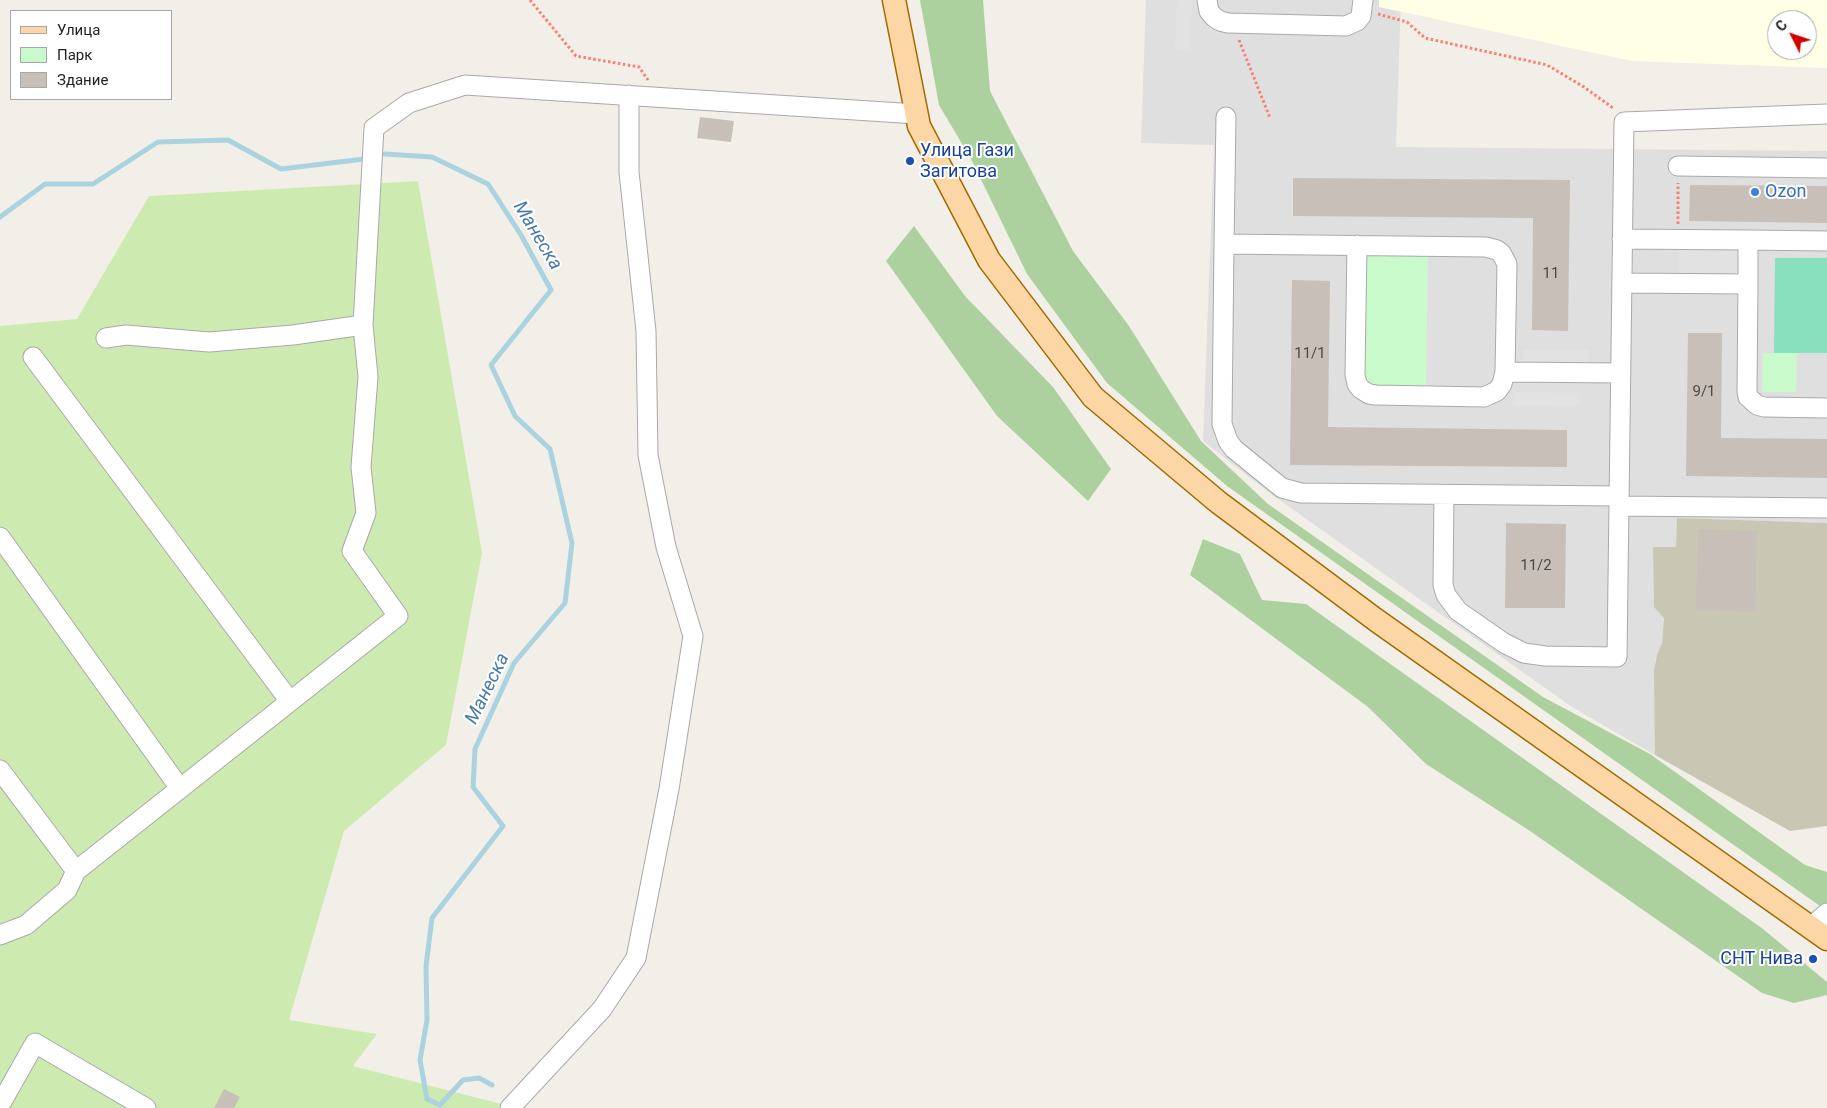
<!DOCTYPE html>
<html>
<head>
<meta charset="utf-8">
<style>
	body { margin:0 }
	#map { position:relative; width:1827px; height:1108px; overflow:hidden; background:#f2efe9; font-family:Roboto,sans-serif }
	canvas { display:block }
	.legend { position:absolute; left:10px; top:10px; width:162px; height:90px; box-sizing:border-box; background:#fff; border:1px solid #a7a7a7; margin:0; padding:6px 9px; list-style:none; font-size:15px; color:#222 }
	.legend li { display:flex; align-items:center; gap:10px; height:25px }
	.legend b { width:25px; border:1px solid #a7a7a7 }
	.north { position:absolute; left:1767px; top:10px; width:50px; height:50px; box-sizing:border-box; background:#fff; border:1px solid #a7a7a7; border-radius:50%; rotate:311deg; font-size:14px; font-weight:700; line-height:20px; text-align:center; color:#222 }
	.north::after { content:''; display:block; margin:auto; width:18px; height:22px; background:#d40000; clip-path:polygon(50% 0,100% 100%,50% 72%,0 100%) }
</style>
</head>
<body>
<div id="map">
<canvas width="1827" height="1108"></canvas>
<ul class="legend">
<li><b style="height:6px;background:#fcd6a4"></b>Улица</li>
<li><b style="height:14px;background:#c8facc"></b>Парк</li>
<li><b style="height:14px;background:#c7bfb8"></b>Здание</li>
</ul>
<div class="north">С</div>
</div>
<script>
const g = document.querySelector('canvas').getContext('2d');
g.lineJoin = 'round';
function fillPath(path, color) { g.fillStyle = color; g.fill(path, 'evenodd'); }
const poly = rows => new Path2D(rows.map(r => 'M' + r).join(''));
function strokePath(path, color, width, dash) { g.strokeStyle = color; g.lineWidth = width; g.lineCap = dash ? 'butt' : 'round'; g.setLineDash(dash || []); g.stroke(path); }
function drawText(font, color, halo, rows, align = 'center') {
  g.font = font + ' Roboto,sans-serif'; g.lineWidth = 4; g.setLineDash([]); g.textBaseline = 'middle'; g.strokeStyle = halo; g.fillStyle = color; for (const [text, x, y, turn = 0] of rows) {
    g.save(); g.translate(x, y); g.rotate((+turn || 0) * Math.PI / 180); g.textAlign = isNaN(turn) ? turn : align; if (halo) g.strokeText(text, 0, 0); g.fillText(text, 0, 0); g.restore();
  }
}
fillPath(poly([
	[1146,0,1401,0,1396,147,1827,151,1827,523,1677,519,1676,548,1664,618,1662,643,1655,662,1655,755,1572,707,1271,494,1203,441,1214,145,1141,143]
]), '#e0dfdf');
fillPath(poly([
	[1379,0,1827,0,1827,68,1632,61,1379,7],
	[1777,20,1807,20,1807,50,1777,50]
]), '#ffffe5');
fillPath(poly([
	[1677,518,1827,523,1827,826,1790,831,1655,755,1654,670,1657,655,1662,643,1664,618,1654,607,1653,547,1676,547]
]), '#c7c7b4');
fillPath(poly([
	[418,181,482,553,446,745,344,831,289,1020,377,1034,353,1066,517,1108,0,1108,0,326,77,319,149,196]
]), '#cdebb0');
fillPath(poly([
	[920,0,983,0,990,91,1073,251,1129,326,1201,441,1268,504,1543,697,1650,754,1805,865,1827,872,1827,911,1227,486,1107,383,1027,274,971,159,939,105],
	[914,226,965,296,1053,387,1111,469,1088,501,997,416,886,261],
	[1203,539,1240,554,1262,600,1306,604,1763,929,1827,982,1827,995,1794,1003,1762,993,1530,831,1426,764,1368,707,1190,575]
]), '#add19e');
fillPath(poly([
	[1373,254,1428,255,1426,385,1371,385,1363,375,1366,259],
	[1763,353,1797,353,1796,392,1762,392]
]), '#c8facc');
fillPath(poly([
	[1775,258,1827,258,1827,353,1774,353]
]), '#88e0be');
fillPath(poly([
	[1177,0,1192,0,1190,51,1175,50],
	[1679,246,1741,247,1741,273,1679,273],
	[1523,350,1589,350,1589,364,1522,363],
	[1513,392,1580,393,1580,406,1513,405]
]), '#e2e2e2');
strokePath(poly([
	[385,154,432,157,488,184,521,235,551,290,491,365,515,416,550,449,572,543,565,603,514,663,475,749,473,787,503,826,432,918,426,966,427,1020,420,1060,427,1099,440,1105,463,1080,479,1078,492,1085],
	[0,217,45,184,93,184,158,142,228,140,281,169,364,159]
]), '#aad3df', 5);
fillPath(poly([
	[700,117,734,121,731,142,697,138],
	[1293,178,1570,180,1568,331,1532,330,1533,218,1293,216],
	[1690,185,1827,186,1827,223,1689,221],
	[1292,280,1330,281,1328,427,1567,430,1567,467,1290,465],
	[1688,333,1722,333,1721,438,1827,439,1827,478,1686,476],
	[1506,523,1566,524,1565,608,1505,608],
	[1698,529,1757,531,1755,612,1696,610],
	[224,1089,240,1097,234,1108,214,1108]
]), '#c7bfb8');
const minor = poly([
	[1207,0,1209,11,1214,17,1220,21,1228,23,1346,26,1357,21,1361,16,1363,0],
	[1678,166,1827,168],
	[1622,239,1748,240,1748,284],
	[1748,240,1827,241],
	[1224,244,1226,117],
	[1357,245,1355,375,1357,384,1361,389,1369,394,1376,395,1484,397,1497,391,1502,384,1505,372,1507,264,1501,253,1497,250,1486,247,1224,244,1222,424,1228,441,1234,449,1282,488,1301,493,1619,496],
	[1622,283,1748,284,1747,391,1748,397,1757,405,1764,407,1827,408],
	[106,338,126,335,209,342,293,335,363,325,374,128,409,103,465,85,917,114],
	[33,357,289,700],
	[1505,372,1621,373],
	[1444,495,1443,585,1446,595,1458,611,1504,643,1524,653,1545,656,1617,657,1624,122,1827,114],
	[1619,506,1827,508],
	[0,537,179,787],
	[0,770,76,871,398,616,352,551,366,513,361,467,368,377,363,325],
	[1811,927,1827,913],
	[0,935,26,925,67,890,76,871],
	[0,1105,35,1043,146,1108],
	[510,1108,602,1009,636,958,669,789,693,636,666,547,648,455,646,331,629,172,629,95]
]);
const major = poly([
	[894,0,919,126,989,260,1093,397,1218,502,1376,620,1827,939]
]);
strokePath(minor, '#a9a9a9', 21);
strokePath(major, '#a06b00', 25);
strokePath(poly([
	[530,0,576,56,639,67,648,80],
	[1378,14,1407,22,1425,38,1547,65,1584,87,1613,108],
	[1239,40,1270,118],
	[1678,224,1678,183]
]), '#fa8072', 3, [2.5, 2.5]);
strokePath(minor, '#fff', 19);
strokePath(major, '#fcd6a4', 22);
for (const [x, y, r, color] of [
	[910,161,5,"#1a4fb4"],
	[1755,192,5,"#3f7fe0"],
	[1813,959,5,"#1a4fb4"]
]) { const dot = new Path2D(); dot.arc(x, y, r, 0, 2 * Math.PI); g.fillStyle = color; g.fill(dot); strokePath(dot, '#fff', 2); }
drawText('15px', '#4b4948', null, [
	["11",1551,274],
	["11/1",1310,354],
	["9/1",1704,392],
	["11/2",1536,566]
]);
drawText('18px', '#164399', '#fff', [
	["Улица Гази",920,151],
	["Загитова",920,172],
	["СНТ Нива",1803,959,"right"]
], 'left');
drawText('18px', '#366cbe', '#fff', [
	["Ozon",1765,192]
], 'left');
drawText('italic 19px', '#4a7aab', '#fff', [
	["Манеска",537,236,59],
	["Манеска",488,689,-64]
]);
</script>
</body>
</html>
